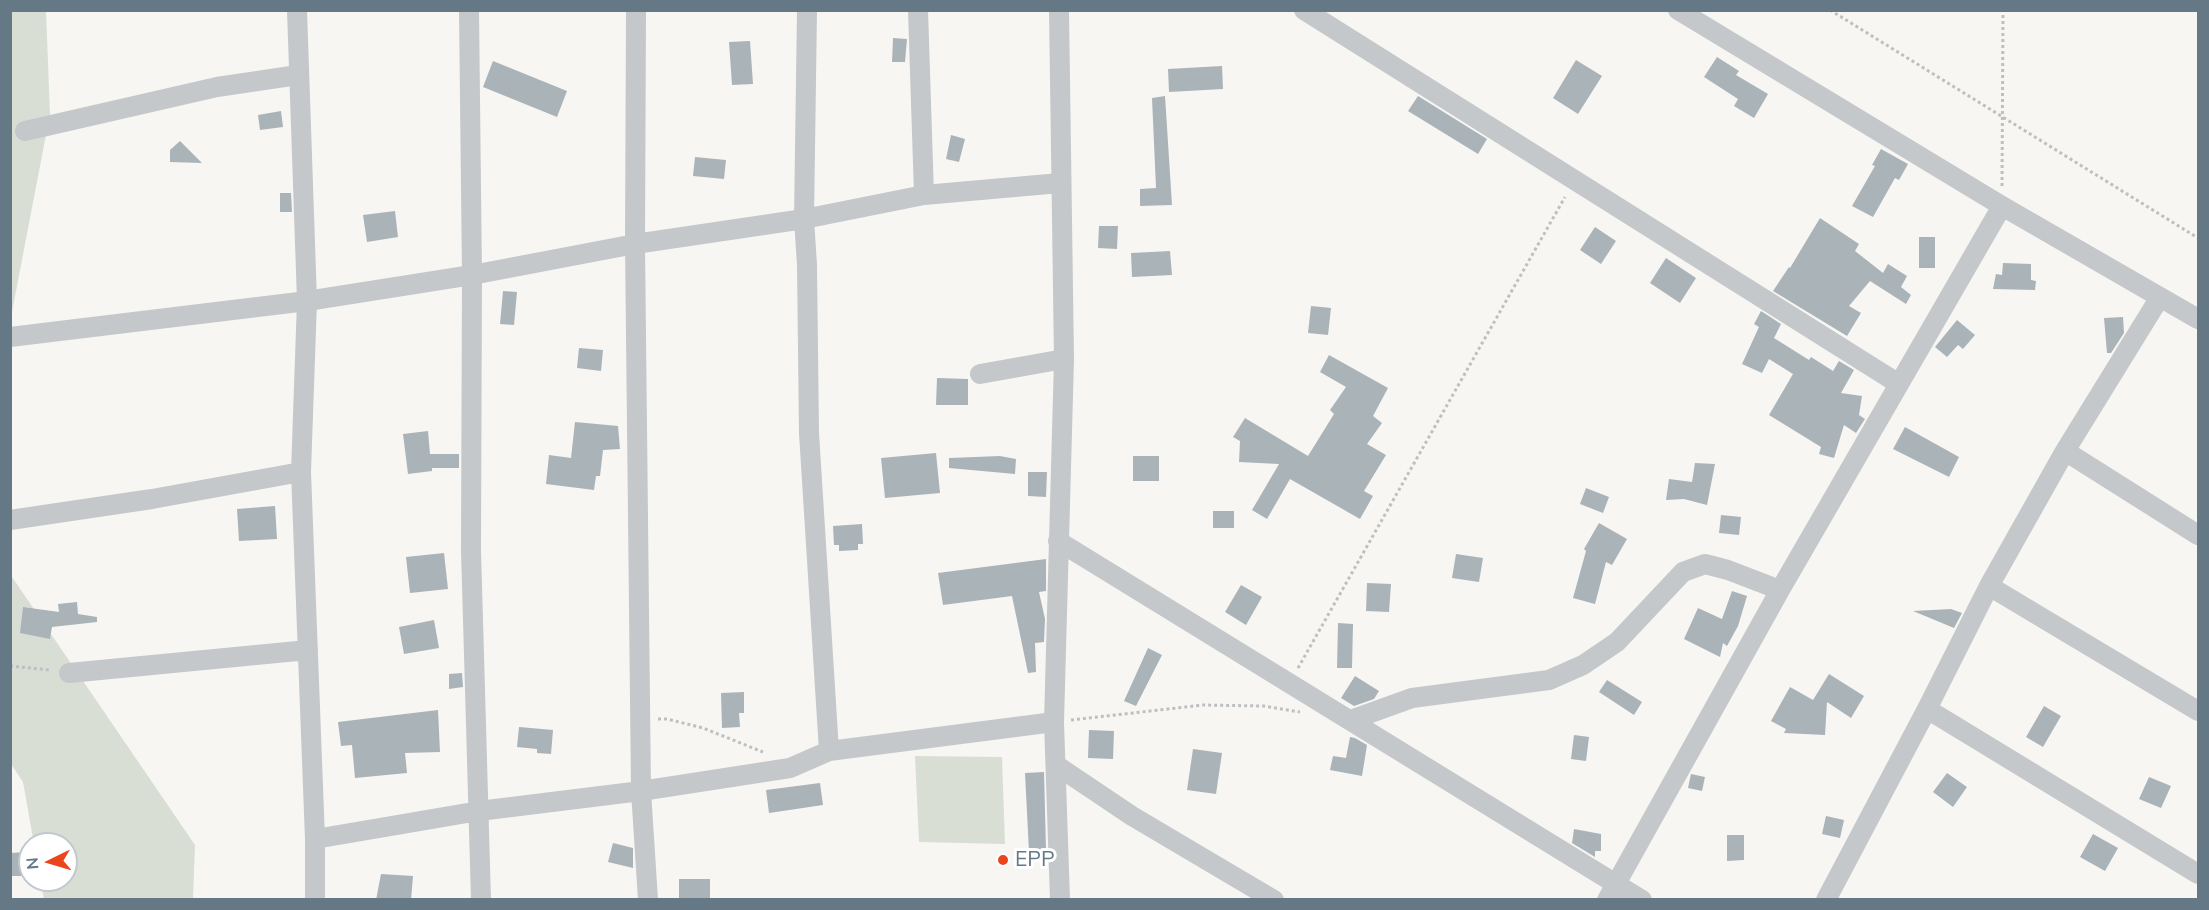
<!DOCTYPE html>
<html>
<head>
<meta charset="utf-8">
<style>
	body { margin:0 }
	#map { position:relative; width:2209px; height:910px; overflow:hidden; background:#f7f6f3; font-family:Mulish,sans-serif }
	canvas { display:block }
	.frame { position:absolute; inset:0; border:12px solid #647886; pointer-events:none }
	.north { position:absolute; left:18px; top:832px; width:60px; height:60px; box-sizing:border-box; background:#fff; border:2px solid #c1c9cf; border-radius:50%; rotate:265deg; font-size:16px; font-weight:700; line-height:24px; text-align:center; color:#647886 }
	.north::after { content:''; display:block; margin:auto; width:21px; height:27px; background:#eb451e; clip-path:polygon(50% 0,100% 100%,50% 72%,0 100%) }
</style>
</head>
<body>
<div id="map">
<canvas width="2209" height="910"></canvas>
<div class="frame"></div>
<div class="north">N</div>
</div>
<script>
const g = document.querySelector('canvas').getContext('2d');
g.lineJoin = 'round';
function fillPath(path, color) { g.fillStyle = color; g.fill(path, 'evenodd'); }
const poly = rows => new Path2D(rows.map(r => 'M' + r).join(''));
function strokePath(path, color, width, dash) { g.strokeStyle = color; g.lineWidth = width; g.lineCap = dash ? 'butt' : 'round'; g.setLineDash(dash || []); g.stroke(path); }
function drawText(font, color, halo, rows, align = 'center') {
  g.font = font + ' Mulish,sans-serif'; g.lineWidth = 6; g.setLineDash([]); g.textBaseline = 'middle'; g.strokeStyle = halo; g.fillStyle = color; for (const [text, x, y, turn = 0] of rows) {
    g.save(); g.translate(x, y); g.rotate((+turn || 0) * Math.PI / 180); g.textAlign = isNaN(turn) ? turn : align; if (halo) g.strokeText(text, 0, 0); g.fillText(text, 0, 0); g.restore();
  }
}
fillPath(poly([
	[11,11,46,11,50,114,11,317],
	[10,574,195,845,193,899,44,899,40,880,66,880,66,844,34,844,23,782,11,764],
	[915,756,1002,757,1005,844,919,842]
]), '#d8ded4');
fillPath(poly([
	[893,38,907,39,905,62,892,62],
	[750,41,753,84,732,85,729,42],
	[1717,57,1739,71,1736,75,1768,94,1754,118,1734,106,1738,99,1704,77],
	[1576,60,1602,76,1578,114,1553,98],
	[493,61,567,91,557,117,483,87],
	[1222,66,1223,89,1169,92,1168,69],
	[1165,96,1172,205,1140,206,1140,189,1156,188,1152,98],
	[1418,96,1487,139,1478,154,1408,111],
	[281,111,283,127,260,130,258,115],
	[951,135,965,139,959,162,946,159],
	[180,141,202,163,170,162,170,150],
	[1881,149,1908,164,1899,180,1895,178,1873,217,1852,206,1875,166,1872,165],
	[695,157,726,160,724,179,693,176],
	[280,193,291,193,292,212,280,212],
	[395,211,398,237,367,242,363,215],
	[1820,218,1859,244,1855,251,1883,273,1888,264,1907,276,1901,287,1911,295,1906,304,1870,281,1849,306,1861,313,1847,336,1773,291,1789,267,1790,268],
	[1099,226,1118,226,1117,249,1098,248],
	[1595,227,1616,241,1601,264,1580,250],
	[1919,237,1935,237,1935,268,1919,268],
	[1170,251,1172,275,1132,277,1131,253],
	[1666,258,1696,278,1680,303,1650,283],
	[2003,263,2031,264,2031,280,2036,281,2035,290,1993,289,1996,274,2002,275],
	[503,291,517,292,514,325,500,324],
	[1311,306,1331,308,1328,335,1308,333],
	[1761,311,1781,324,1774,338,1809,360,1811,357,1833,371,1839,361,1854,370,1841,393,1862,396,1859,415,1865,419,1856,433,1844,425,1834,458,1819,454,1821,447,1769,415,1793,374,1769,359,1762,373,1742,364,1759,327,1754,324],
	[2123,317,2124,333,2111,353,2107,353,2104,318],
	[1957,320,1975,335,1963,349,1958,345,1947,357,1935,347],
	[579,348,603,350,601,371,577,368],
	[1329,355,1388,388,1373,416,1382,423,1367,444,1386,455,1364,491,1373,496,1360,519,1290,479,1267,519,1252,510,1279,464,1239,462,1240,441,1233,437,1245,418,1308,456,1334,414,1330,410,1346,387,1320,372],
	[937,378,968,379,968,405,936,405],
	[575,422,618,426,620,449,603,450,600,476,596,476,594,490,546,484,549,455,571,458],
	[1905,427,1959,457,1949,477,1893,449],
	[428,431,430,454,459,454,459,468,432,468,432,471,408,474,403,434],
	[936,453,940,493,885,498,881,458],
	[1000,456,1016,459,1015,474,949,468,949,458],
	[1133,456,1159,456,1159,481,1133,481],
	[1695,463,1715,464,1707,505,1684,499,1666,500,1669,479,1692,482],
	[1028,472,1047,472,1046,497,1028,496],
	[1586,488,1609,497,1603,513,1580,504],
	[275,506,277,539,239,541,237,509],
	[1213,511,1234,511,1234,528,1213,528],
	[1721,515,1741,517,1739,535,1719,533],
	[1599,523,1627,539,1612,565,1606,562,1595,604,1573,598,1586,551,1584,549],
	[862,524,863,544,858,544,858,550,839,551,839,545,834,545,833,526],
	[444,553,448,589,410,593,406,557],
	[1456,554,1483,558,1479,582,1452,578],
	[1046,559,1046,591,1039,592,1045,619,1044,642,1035,643,1036,672,1028,673,1012,596,943,605,938,573],
	[1367,583,1391,584,1389,612,1366,611],
	[1241,585,1262,597,1246,625,1225,612],
	[1732,591,1747,596,1738,626,1727,646,1723,643,1720,657,1684,639,1698,608,1722,619],
	[77,602,78,614,97,617,97,622,52,627,50,639,20,633,23,607,59,612,58,604],
	[1951,609,1962,613,1954,628,1913,611],
	[434,620,439,648,404,654,399,627],
	[1338,623,1353,624,1352,668,1337,668],
	[1148,648,1162,655,1136,706,1124,701],
	[462,673,463,687,449,689,449,674],
	[1829,674,1864,696,1851,718,1827,702,1825,735,1784,733,1786,729,1771,721,1790,687,1813,700],
	[1355,676,1379,691,1374,699,1354,706,1341,698],
	[1607,680,1642,702,1634,715,1599,692],
	[744,692,744,713,739,713,740,727,722,728,721,693],
	[2044,706,2061,716,2043,747,2026,737],
	[438,710,440,752,405,753,407,773,355,778,352,745,341,746,338,722],
	[519,727,553,730,551,754,537,753,537,749,517,747],
	[1089,730,1114,731,1113,759,1088,758],
	[1574,735,1589,737,1586,761,1571,759],
	[1350,737,1355,738,1367,745,1362,776,1330,770,1333,756,1346,758],
	[1193,749,1222,753,1216,794,1187,790],
	[1044,772,1046,851,1029,852,1025,773],
	[1947,773,1967,787,1953,807,1933,792],
	[1691,774,1705,777,1702,791,1688,788],
	[2149,777,2171,786,2161,808,2139,799],
	[820,783,823,805,769,813,766,790],
	[1826,816,1844,820,1840,838,1822,834],
	[1574,829,1601,834,1601,851,1595,851,1595,857,1572,843],
	[2093,834,2118,848,2105,871,2080,857],
	[1727,835,1744,835,1744,860,1727,861],
	[613,843,633,848,633,868,608,862],
	[26,852,26,876,10,876,10,853],
	[381,874,413,876,411,900,376,900],
	[679,879,710,879,710,900,679,900]
]), '#aab3b8');
strokePath(poly([
	[1830,10,2198,238],
	[2002,186,2003,10],
	[10,666,50,670],
	[1298,668,1565,197],
	[658,719,667,719,703,728,763,752],
	[1071,720,1203,705,1263,706,1300,712]
]), '#bdc0c2', 3, [3, 3]);
strokePath(poly([
	[297,10,307,301,301,472,315,839,315,900],
	[469,10,472,275,471,550,481,900],
	[636,10,635,244,641,791,648,900],
	[807,10,804,219,807,265,809,433,829,751],
	[918,10,924,195],
	[1059,10,1064,359,1054,722,1060,900],
	[1304,10,1899,384],
	[1678,10,2002,206,2198,319],
	[25,131,217,87,298,75],
	[10,337,307,301,472,275,635,244,804,219,924,195,1060,183],
	[980,374,1064,359],
	[2065,451,2198,535],
	[10,520,152,499,301,472],
	[1058,541,1642,900],
	[1989,586,2198,711],
	[69,673,308,650],
	[1927,709,2198,874],
	[1351,720,1412,698,1549,680,1583,665,1617,642,1683,572,1705,564,1728,570,1780,590],
	[1056,765,1132,816,1274,900],
	[315,839,479,811,641,791,790,768,829,751,1054,722],
	[1607,900,1780,590,2002,206],
	[1826,900,1927,709,1989,586,2065,451,2160,297]
]), '#c4c8cb', 20);
for (const [x, y, r, color] of [
	[1003,860,6,"#eb451e"]
]) { const dot = new Path2D(); dot.arc(x, y, r, 0, 2 * Math.PI); g.fillStyle = color; g.fill(dot); strokePath(dot, '#fff', 2); }
drawText('21px', '#647886', '#fff', [
	["EPP",1015,860]
], 'left');
</script>
</body>
</html>
